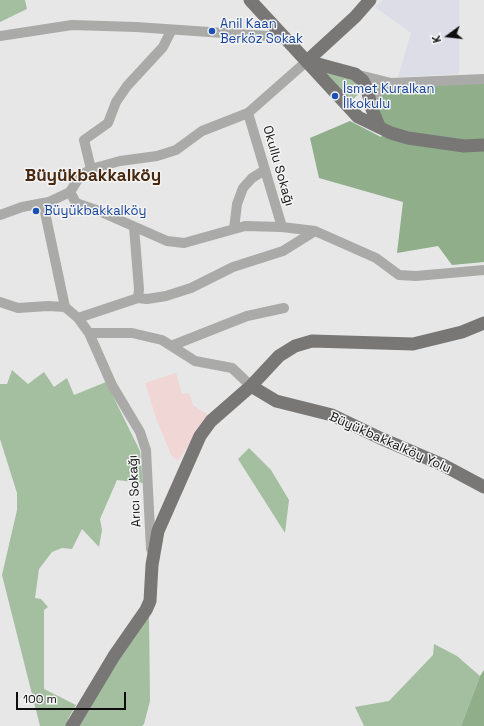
<!DOCTYPE html>
<html>
<head>
<meta charset="utf-8">
<style>
	body { margin:0 }
	#map { position:relative; width:484px; height:726px; overflow:hidden; background:#e7e7e8; font-family:"Space Grotesk",sans-serif }
	canvas { display:block }
	.north { position:absolute; left:428px; top:16px; width:40px; height:40px; -webkit-text-stroke:3px #f4f4f5; paint-order:stroke; rotate:255deg; font-size:11px; font-weight:700; line-height:16px; text-align:center; color:#0e0e0f }
	.north::after { content:''; display:block; margin:auto; width:14px; height:18px; background:#0e0e0f; clip-path:polygon(50% 0,100% 100%,50% 72%,0 100%) }
	.scale { position:absolute; left:16px; top:692px; width:110px; height:18px; box-sizing:border-box; border:2px solid #0e0e0f; border-top:0; padding-left:5px; font-size:12px; line-height:14px; white-space:nowrap; color:#0e0e0f; -webkit-text-stroke:3px #f4f4f5; paint-order:stroke }
</style>
</head>
<body>
<div id="map">
<canvas width="484" height="726"></canvas>
<div class="north">K</div>
<div class="scale">100 m</div>
</div>
<script>
const g = document.querySelector('canvas').getContext('2d');
g.lineJoin = 'round';
function fillPath(path, color) { g.fillStyle = color; g.fill(path, 'evenodd'); }
const poly = rows => new Path2D(rows.map(r => 'M' + r).join(''));
function strokePath(path, color, width, dash) { g.strokeStyle = color; g.lineWidth = width; g.lineCap = dash ? 'butt' : 'round'; g.setLineDash(dash || []); g.stroke(path); }
function drawText(font, color, halo, rows, align = 'center') {
  g.font = font + ' "Space Grotesk",sans-serif'; g.lineWidth = 3; g.setLineDash([]); g.textBaseline = 'middle'; g.strokeStyle = halo; g.fillStyle = color; for (const [text, x, y, turn = 0] of rows) {
    g.save(); g.translate(x, y); g.rotate((+turn || 0) * Math.PI / 180); g.textAlign = isNaN(turn) ? turn : align; if (halo) g.strokeText(text, 0, 0); g.fillText(text, 0, 0); g.restore();
  }
}
fillPath(poly([
	[176,373,182,394,189,393,193,405,208,415,178,461,171,455,156,418,145,383]
]), '#f1d6d6');
fillPath(poly([
	[383,0,459,0,459,74,398,77,411,33,375,7]
]), '#dcdde6');
fillPath(poly([
	[0,0,25,0,27,9,0,22],
	[319,69,354,80,360,85,361,92,352,100,344,100],
	[12,370,28,384,44,372,54,387,67,378,74,395,106,382,140,451,143,483,117,480,100,519,102,530,99,547,82,529,72,549,62,548,52,552,39,569,35,598,41,599,48,607,44,610,44,689,76,705,68,719,67,726,40,726,2,575,17,510,17,493,0,439,0,384,7,384],
	[249,448,271,470,289,500,285,533,238,459],
	[149,616,150,701,144,724,142,726,78,726,121,652],
	[434,644,457,656,480,676,461,726,364,726,355,707,389,701,433,655]
]), '#a4bf9f');
fillPath(poly([
	[484,78,484,262,452,265,438,246,397,253,403,202,319,178,310,138,350,121,381,137,388,126,375,115,372,96,399,86],
	[484,670,484,726,461,726,480,676]
]), '#8fae89');
strokePath(poly([
	[0,36,72,25,136,27,283,37],
	[355,74,391,83,484,79],
	[369,98,391,83],
	[248,113,282,227],
	[91,169,84,140,108,123,116,102,127,86,163,47,171,31],
	[70,192,76,203,99,211,167,241,184,243,245,226,282,227,315,231,376,258,399,275,416,276,484,270],
	[43,203,65,307],
	[0,215,22,207,49,202,70,192,80,176,91,169,120,161,157,156,176,150,202,131,248,113,307,61],
	[234,229,237,204,243,188,252,178,265,170],
	[138,298,147,299,166,296,191,288,233,267,283,251,315,231],
	[0,302,18,308,48,306,65,307,78,318,89,333,132,333,162,340,195,361,232,368,251,386],
	[78,318,138,298,139,289,134,227],
	[89,333,112,385,140,432,146,450,151,549],
	[171,346,247,316,284,308]
]), '#aaaaa9', 10);
strokePath(poly([
	[250,0,358,117,391,133,408,138,464,146,484,145],
	[307,61,355,74,363,81,367,89,372,109,379,126],
	[307,61,355,17,370,0],
	[251,386,276,401,332,415,380,438,443,465,484,487],
	[72,726,114,656,146,610,150,601,152,565,158,531,200,436,211,421,251,386,279,356,295,346,312,341,413,344,462,332,484,323]
]), '#787776', 13);
for (const [x, y, r, color] of [
	[212,31,4,"#1a4fb4"],
	[335,96,4,"#1a4fb4"],
	[36,211,4,"#1a4fb4"]
]) { const dot = new Path2D(); dot.arc(x, y, r, 0, 2 * Math.PI); g.fillStyle = color; g.fill(dot); strokePath(dot, '#f4f4f5', 1.5); }
drawText('13px', '#164399', '#f4f4f5', [
	["Anil Kaan",220,24],
	["Berköz Sokak",220,39],
	["İsmet Kuralkan",343,89],
	["İlkokulu",343,104],
	["Büyükbakkalköy",44,211]
], 'left');
drawText('13px', '#0e0e0f', '#f4f4f5', [
	["Okullu Sokağı",278,166,74],
	["Büyükbakkalköy Yolu",390,443,24],
	["Arıcı Sokağı",135,491,-93]
]);
drawText('bold 17px', '#47280f', '#f4f4f5', [
	["Büyükbakkalköy",93,176]
]);
</script>
</body>
</html>
